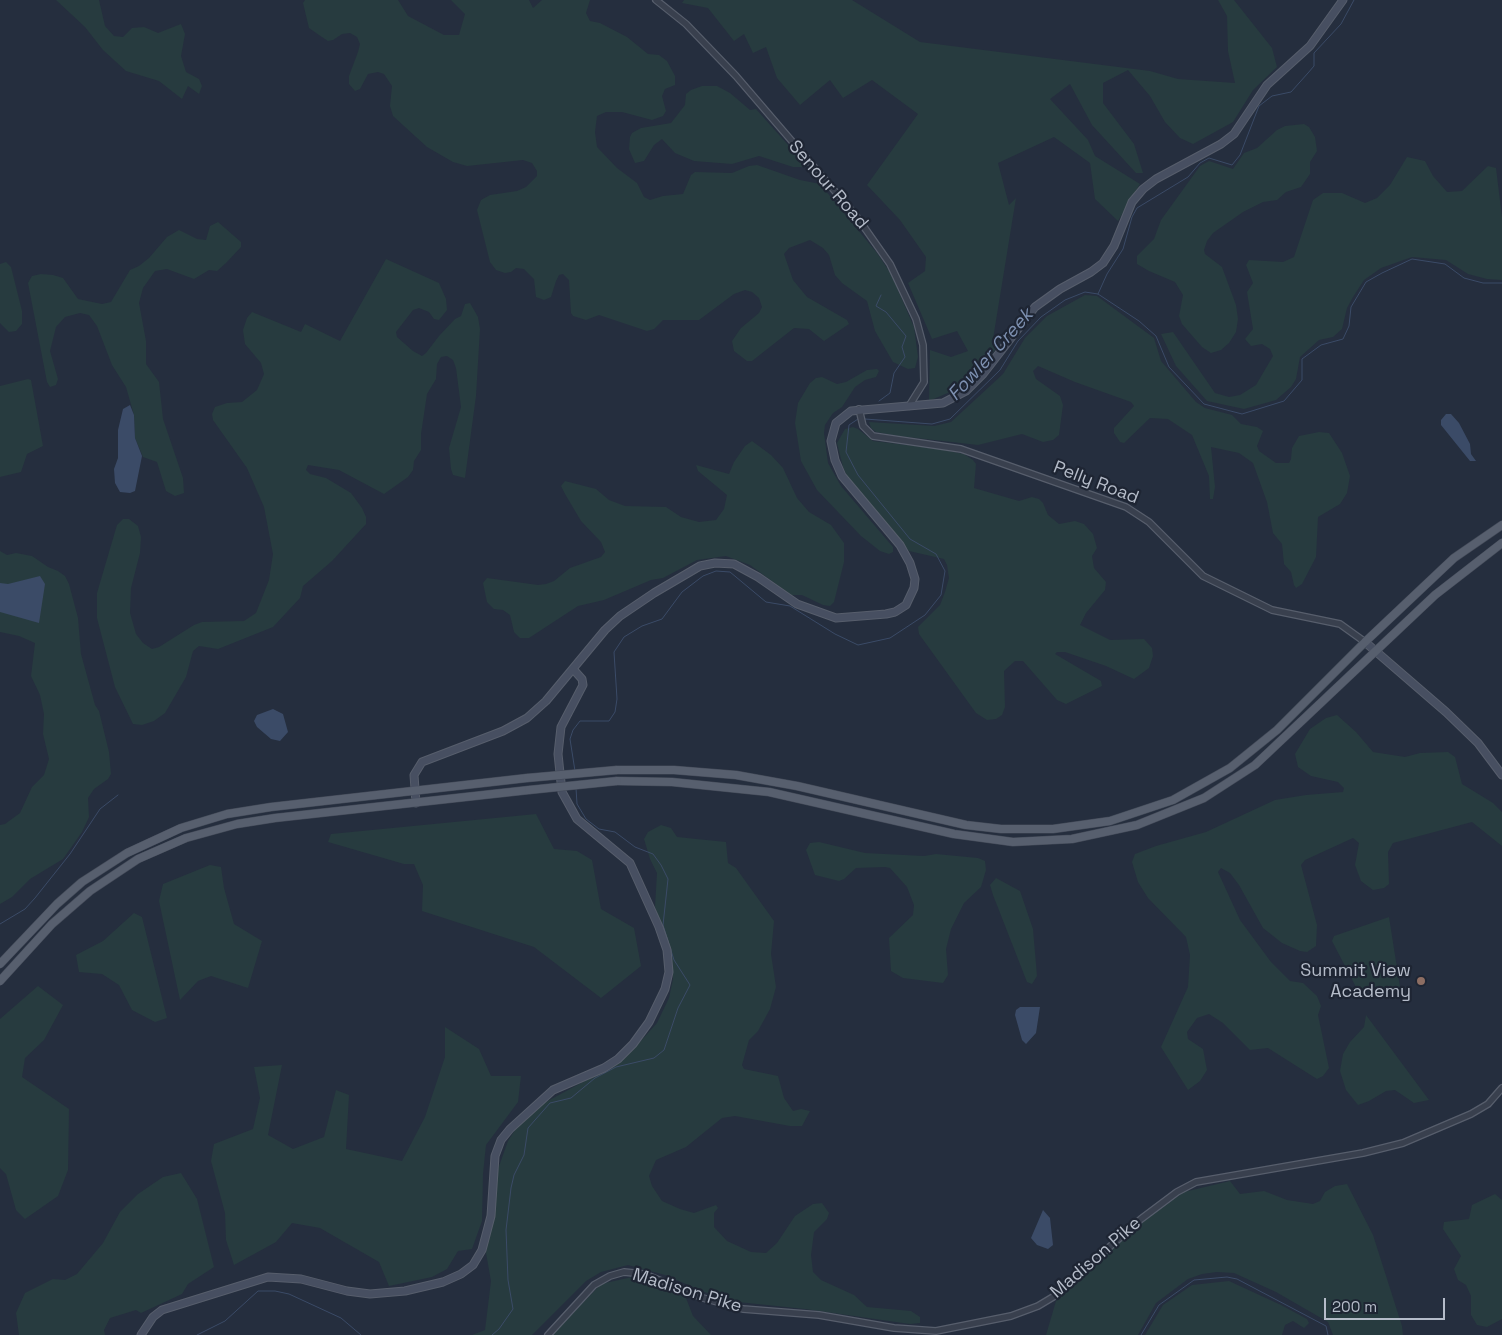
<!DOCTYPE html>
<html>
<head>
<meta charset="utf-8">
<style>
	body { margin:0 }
	#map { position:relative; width:1502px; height:1335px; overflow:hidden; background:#252e3e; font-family:"Space Grotesk",sans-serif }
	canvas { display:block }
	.scale { position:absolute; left:1324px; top:1298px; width:121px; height:22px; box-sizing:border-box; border:2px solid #b5bcc9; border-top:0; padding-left:6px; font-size:15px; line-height:18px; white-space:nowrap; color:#b5bcc9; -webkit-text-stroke:4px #1e2533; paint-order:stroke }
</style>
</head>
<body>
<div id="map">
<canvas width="1502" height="1335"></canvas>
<div class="scale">200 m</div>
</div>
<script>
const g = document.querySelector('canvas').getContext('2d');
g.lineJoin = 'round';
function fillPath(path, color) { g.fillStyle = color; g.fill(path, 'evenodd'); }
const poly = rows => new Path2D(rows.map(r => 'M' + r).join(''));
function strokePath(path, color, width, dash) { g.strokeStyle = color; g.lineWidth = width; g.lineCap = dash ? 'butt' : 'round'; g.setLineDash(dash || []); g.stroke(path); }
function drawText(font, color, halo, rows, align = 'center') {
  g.font = font + ' "Space Grotesk",sans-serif'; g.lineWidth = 4.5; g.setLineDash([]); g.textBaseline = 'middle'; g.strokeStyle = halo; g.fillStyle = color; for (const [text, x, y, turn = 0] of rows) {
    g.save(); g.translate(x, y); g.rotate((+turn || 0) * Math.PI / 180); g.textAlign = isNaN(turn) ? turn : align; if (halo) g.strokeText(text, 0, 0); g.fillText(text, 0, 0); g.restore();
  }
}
fillPath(poly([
	[56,0,99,0,105,26,114,36,123,37,132,28,144,27,158,33,181,24,185,34,181,56,186,72,199,79,202,86,199,94,188,86,182,99,159,81,126,71,103,50,85,27],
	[305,0,398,0,408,16,444,35,459,35,465,14,451,0,529,0,533,8,542,0,590,0,586,13,590,21,600,23,627,37,648,54,659,55,667,61,675,76,675,85,665,89,662,96,666,111,663,116,652,120,622,112,606,112,597,116,595,132,597,147,617,168,637,183,644,197,650,200,663,196,683,194,691,175,695,172,732,173,749,166,757,165,800,180,820,184,877,253,891,274,914,327,918,357,915,368,908,369,893,362,875,331,867,301,842,283,835,275,829,255,823,248,810,240,789,248,784,254,793,280,807,297,847,320,849,324,824,341,809,329,794,328,752,361,747,361,734,351,732,341,741,328,759,313,762,307,759,298,752,292,745,290,734,294,699,320,663,320,654,329,647,331,599,315,586,320,573,316,571,313,569,280,563,274,559,275,556,281,551,297,544,300,536,297,534,279,524,269,516,268,511,272,505,273,496,270,490,262,477,210,481,200,490,195,517,191,526,187,537,176,537,171,532,163,523,160,467,166,453,162,427,147,393,116,390,106,392,86,384,74,378,72,368,74,360,89,355,91,349,84,349,76,358,52,360,44,357,37,350,33,342,34,333,40,328,41,319,35,309,28,303,3],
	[684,0,852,0,920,42,1150,71,1178,79,1235,83,1228,51,1227,16,1218,0,1234,0,1272,48,1277,67,1253,90,1233,122,1193,144,1180,138,1165,122,1150,96,1128,70,1103,83,1103,103,1134,144,1143,173,1136,173,1092,125,1070,84,1050,99,1088,140,1095,156,1140,184,1118,221,1095,199,1090,163,1054,137,998,163,1009,205,1016,198,993,339,998,347,957,389,929,401,930,350,951,357,968,351,957,331,932,339,908,283,925,271,926,257,900,220,867,185,918,114,872,80,843,98,830,80,800,105,777,78,766,47,753,53,744,34,734,41,708,8,682,3],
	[702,86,717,86,730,93,750,110,756,109,797,155,803,165,802,167,793,167,759,156,732,164,694,161,675,153,662,139,654,145,644,161,635,163,629,149,630,137,632,133,641,128,671,123,685,105,686,94,691,90],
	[1304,124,1309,127,1315,137,1317,151,1310,162,1310,174,1301,187,1286,192,1277,200,1263,202,1243,212,1213,233,1207,241,1204,250,1205,254,1222,267,1236,305,1238,319,1236,332,1229,343,1221,350,1211,353,1202,347,1182,324,1179,316,1183,295,1175,282,1149,271,1137,264,1137,256,1154,239,1161,220,1200,166,1209,161,1233,169,1244,153,1257,148,1277,130,1285,126],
	[1407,157,1425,161,1433,176,1447,192,1462,191,1488,166,1496,168,1502,217,1502,280,1487,279,1468,274,1446,260,1412,257,1381,268,1364,280,1353,297,1347,308,1342,329,1333,337,1319,340,1300,357,1296,379,1291,387,1276,400,1244,409,1207,401,1176,366,1161,334,1173,332,1215,393,1229,397,1240,395,1256,385,1273,356,1270,349,1262,344,1251,346,1245,339,1253,329,1247,292,1253,283,1246,265,1249,260,1283,262,1294,257,1313,200,1323,193,1342,193,1365,203,1377,198,1390,185],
	[218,222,241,242,241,247,226,263,217,271,209,270,194,279,167,269,155,271,143,288,139,303,146,341,146,364,159,382,163,419,183,478,184,493,175,496,166,491,157,462,143,457,135,438,134,415,126,387,112,365,97,326,89,315,80,313,65,317,56,327,50,351,58,379,56,385,50,387,47,382,28,283,32,276,41,274,53,275,63,278,78,299,102,304,111,302,130,270,139,266,149,258,167,237,179,230,197,239,206,240,210,226],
	[386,259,439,283,446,299,447,310,439,320,434,319,429,312,419,308,413,310,396,332,397,337,413,351,422,356,426,353,439,336,455,319,461,316,465,304,470,303,478,317,480,329,476,396,465,478,453,475,451,469,449,448,461,407,456,368,453,360,447,356,441,357,437,364,436,379,427,394,421,434,421,450,414,461,413,470,408,477,384,494,339,470,308,465,306,470,310,474,326,478,351,493,362,508,366,517,366,524,332,561,303,586,300,598,273,627,218,649,199,646,193,651,186,677,165,713,154,721,142,725,133,724,115,687,97,618,97,593,117,525,123,519,129,519,138,526,141,537,140,553,131,588,130,613,136,634,143,643,152,649,159,647,194,625,202,622,244,621,256,613,269,580,273,554,264,507,247,468,213,420,212,414,215,407,227,403,242,402,257,390,264,374,261,363,245,344,243,330,247,318,252,312,301,332,305,324,340,341],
	[6,262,11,267,22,311,22,324,16,331,9,332,0,323,0,264],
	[1085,295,1097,296,1154,338,1161,361,1196,402,1205,408,1232,415,1241,424,1257,427,1263,431,1257,446,1259,451,1276,463,1289,463,1291,459,1292,448,1299,436,1319,432,1329,433,1342,453,1350,476,1347,493,1340,504,1318,517,1316,557,1302,584,1296,588,1294,585,1291,572,1284,564,1282,544,1273,533,1267,502,1253,463,1239,453,1211,447,1215,487,1213,499,1210,499,1209,476,1192,435,1168,419,1150,418,1124,443,1120,442,1114,433,1114,428,1134,406,1131,402,1075,382,1038,366,1033,371,1036,379,1060,396,1063,405,1059,435,1053,440,1043,442,1022,434,978,445,899,436,876,432,871,428,869,422,934,426,951,422,1003,374,1025,338,1047,316],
	[877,369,879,371,876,377,865,380,855,387,842,407,833,413,825,425,824,433,828,463,841,486,893,547,893,552,889,554,880,551,861,536,817,490,801,461,795,423,798,403,810,383,816,378,822,377,837,384,846,382,867,370],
	[28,379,31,380,43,446,27,454,21,472,0,477,0,386],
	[853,427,858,429,873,441,940,449,964,454,973,460,976,464,974,488,1019,501,1032,497,1039,499,1043,503,1048,515,1059,524,1075,521,1084,524,1093,534,1097,548,1092,556,1094,568,1106,582,1105,590,1086,613,1080,625,1110,640,1144,639,1152,648,1153,656,1149,668,1134,679,1106,666,1065,652,1057,652,1055,654,1101,681,1102,686,1066,704,1057,700,1023,661,1015,661,1004,671,1005,707,1002,715,996,719,987,720,976,713,919,634,918,627,940,605,945,592,949,578,947,565,944,559,909,551,848,478,843,467,837,443,845,429],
	[752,441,771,455,783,468,797,498,809,512,831,525,844,543,844,562,834,602,830,606,823,605,802,595,791,595,750,565,726,556,697,560,663,578,651,580,604,600,578,606,529,638,520,638,514,632,510,615,503,610,494,609,487,602,483,583,487,578,538,585,546,584,554,581,570,568,601,557,605,552,601,542,581,521,565,494,561,486,565,481,596,489,609,500,625,506,666,507,681,517,699,522,716,520,724,509,727,495,698,471,696,465,729,474,734,462,745,446],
	[0,551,7,555,16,553,32,556,48,567,58,571,65,576,69,584,78,618,81,654,95,705,99,711,109,752,111,774,108,779,94,789,88,798,89,817,82,832,63,859,30,879,12,897,0,904,0,825,5,824,20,813,32,787,44,775,49,759,43,734,44,714,40,695,31,676,35,643,19,636,0,632],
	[1337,715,1356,732,1373,752,1405,757,1420,753,1448,752,1455,757,1462,784,1493,803,1502,812,1502,846,1472,822,1393,843,1388,852,1389,884,1384,888,1373,890,1361,881,1355,865,1359,843,1353,838,1305,860,1301,865,1317,925,1316,946,1307,952,1300,951,1282,943,1263,928,1239,885,1230,873,1221,868,1218,872,1240,920,1271,962,1290,981,1303,983,1317,996,1321,1006,1318,1015,1329,1068,1323,1076,1317,1079,1268,1048,1250,1050,1223,1023,1209,1014,1197,1018,1187,1032,1188,1039,1203,1049,1207,1070,1200,1081,1188,1090,1161,1047,1188,987,1190,955,1186,937,1148,898,1138,882,1132,862,1135,854,1156,846,1206,832,1275,800,1306,795,1343,792,1344,788,1338,782,1311,776,1298,767,1295,754,1310,729,1326,718],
	[536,814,554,849,577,851,592,860,601,909,634,928,641,966,601,998,534,947,422,911,423,885,414,864,404,864,328,842,331,834],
	[661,825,671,828,677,837,726,842,728,863,736,868,774,921,771,954,776,987,770,1009,758,1031,749,1040,742,1065,744,1069,778,1076,784,1098,793,1111,801,1109,810,1111,802,1126,790,1126,735,1116,722,1118,686,1147,656,1160,649,1176,652,1186,662,1201,680,1209,694,1213,716,1205,718,1208,714,1213,714,1227,727,1241,751,1252,766,1253,777,1243,795,1216,813,1204,822,1203,829,1213,827,1219,814,1232,811,1255,813,1272,821,1280,854,1295,867,1307,911,1311,920,1317,920,1323,910,1324,805,1309,738,1302,714,1296,665,1275,628,1265,601,1272,586,1281,532,1335,472,1335,485,1330,491,1281,486,1253,498,1169,508,1141,515,1130,544,1103,620,1062,630,1053,657,1023,669,998,673,979,672,961,655,907,657,873,650,859,644,839,648,832],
	[819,842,865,853,924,856,936,854,978,858,985,861,986,870,981,887,964,903,951,929,946,949,948,975,943,983,903,978,891,971,889,938,913,915,914,905,907,887,899,878,890,868,885,867,856,868,844,879,839,881,815,875,806,850,810,843],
	[210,865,221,867,224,888,234,924,262,941,248,988,211,976,198,981,180,1000,159,901,163,884],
	[996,878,1020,891,1033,929,1037,976,1032,984,1027,982,993,895,990,885],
	[134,913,142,917,167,1018,155,1022,132,1010,119,985,102,974,79,972,76,955,103,941],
	[1389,917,1400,987,1371,991,1370,986,1358,991,1332,941,1334,936],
	[38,986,63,1005,44,1040,25,1058,22,1077,69,1109,68,1170,58,1196,25,1219,16,1210,6,1174,0,1168,0,1019],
	[1366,1015,1429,1100,1414,1103,1395,1090,1386,1091,1369,1101,1358,1105,1346,1090,1340,1071,1343,1054,1350,1042,1364,1027],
	[445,1027,479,1049,491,1076,521,1076,518,1102,486,1145,483,1174,482,1221,472,1249,458,1251,447,1269,432,1277,389,1286,379,1262,320,1228,292,1223,276,1242,234,1265,226,1240,225,1213,211,1161,214,1144,253,1129,260,1098,254,1067,282,1065,268,1135,293,1149,324,1137,336,1090,349,1095,346,1149,402,1161,425,1117,445,1057],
	[181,1173,197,1199,214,1267,188,1284,182,1294,141,1313,136,1310,110,1318,104,1330,105,1335,19,1335,16,1313,25,1293,53,1279,65,1280,77,1274,103,1243,120,1212,138,1194,163,1177],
	[1230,1181,1240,1194,1264,1191,1287,1200,1313,1204,1320,1201,1325,1192,1335,1186,1347,1184,1373,1235,1402,1326,1403,1335,1333,1335,1328,1322,1276,1292,1234,1273,1217,1272,1202,1274,1188,1279,1156,1303,1138,1335,1046,1335,1056,1301,1143,1222,1184,1192],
	[1495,1194,1502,1200,1502,1319,1487,1327,1477,1325,1471,1315,1471,1296,1466,1285,1458,1280,1454,1269,1461,1256,1443,1229,1444,1222,1469,1219,1472,1205],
	[632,1277,656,1284,686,1298,693,1316,711,1335,552,1335,601,1284],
	[1229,1281,1281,1305,1307,1319,1309,1323,1304,1328,1293,1321,1285,1325,1282,1335,1145,1335,1163,1305,1192,1285]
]), '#273b3f');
fillPath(poly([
	[130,405,134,415,135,438,142,456,135,491,130,493,120,492,115,483,114,469,118,458,118,430,123,409],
	[1446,414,1451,414,1459,423,1470,444,1471,454,1476,461,1470,461,1441,425,1441,420],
	[40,576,45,584,39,623,0,612,0,583,8,584],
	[273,709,283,714,288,732,280,741,271,739,257,727,254,721,257,715],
	[1020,1007,1040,1007,1036,1033,1026,1044,1022,1040,1015,1015,1016,1010],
	[1043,1210,1050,1218,1053,1245,1048,1249,1037,1245,1031,1238]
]), '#3b4b67');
strokePath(poly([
	[1098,294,1107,274,1123,249,1132,217,1137,208,1188,177,1200,163,1209,158,1232,165,1240,155,1259,106,1272,96,1291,92,1308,73,1314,66,1314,53,1341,24,1354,0],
	[879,401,890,393,894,373,905,357,902,347,906,336,886,312,876,306,881,295],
	[865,419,932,424,950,419,1000,370,1018,341,1041,317,1065,300,1085,292,1098,294,1139,321,1156,336,1169,367,1204,404,1242,414,1284,401,1302,380,1302,359,1321,345,1343,339,1349,326,1351,307,1366,282,1382,273,1412,259,1445,264,1464,278,1483,283,1502,283],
	[575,771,570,739,573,730,580,721,609,721,615,712,617,699,614,652,624,637,642,626,662,619,682,592,703,576,716,571,730,572,766,602,790,606,835,634,858,645,890,638,925,615,941,595,945,571,936,554,910,539,858,475,846,452,849,425,858,419],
	[0,924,25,909,35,898,70,854,100,809,118,795],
	[197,1335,225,1321,258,1291,275,1291,289,1294,341,1318,361,1335],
	[492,1335,499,1329,513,1309,508,1280,506,1230,511,1188,514,1175,524,1155,528,1128,550,1103,571,1098,595,1078,616,1067,654,1058,664,1050,678,1008,690,985,674,960,663,925,668,879,661,865,653,854,635,847,615,832,599,829,586,819,577,804,576,788],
	[1141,1335,1159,1305,1194,1280,1227,1277,1237,1279,1326,1326,1328,1335]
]), '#3b4b67', 1);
const tertiary = poly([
	[656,0,686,24,736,76,857,217,890,264,916,319,923,345,924,382,909,406],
	[859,409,863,426,873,436,961,449,1126,507,1149,522,1203,576,1272,610,1340,624,1365,642],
	[548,1335,594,1285,610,1276,624,1272,644,1274,703,1298,743,1309,819,1315,894,1328,936,1331,1011,1316,1038,1306,1053,1297,1141,1219,1177,1192,1196,1182,1363,1153,1403,1143,1471,1114,1488,1104,1502,1088]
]);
const secondary = poly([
	[1365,642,1446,712,1478,743,1502,775],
	[416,803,414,775,422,762,503,731,527,718,546,701,605,630,620,616,654,593,700,566,715,563,734,564,758,577,797,604,836,618,886,614,895,612,906,605,914,588,915,579,910,563,900,545,842,476,835,460,831,441,836,423,851,411,943,403,966,391,983,374,1035,307,1060,289,1091,272,1103,263,1114,246,1132,202,1143,189,1156,179,1221,144,1234,134,1267,85,1310,46,1343,0],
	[141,1335,153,1317,162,1310,268,1277,301,1279,347,1291,370,1294,405,1291,443,1282,461,1274,473,1265,482,1250,491,1216,495,1156,501,1140,510,1129,553,1090,604,1068,618,1059,633,1044,649,1022,665,989,669,972,667,950,659,927,630,863,577,819,562,792,558,754,561,727,583,685,582,679,573,669]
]);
const primary = poly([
	[617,770,674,770,736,775,797,786,966,825,1001,829,1053,829,1110,821,1173,800,1230,768,1277,730,1365,642,1454,558,1502,525],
	[617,781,672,782,769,792,954,834,1013,842,1072,839,1137,825,1204,798,1255,765,1435,595,1502,543],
	[0,964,57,904,82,882,127,853,181,828,227,814,271,807,527,778],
	[0,981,52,924,90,891,138,859,186,838,237,824,275,818,529,790]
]);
strokePath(tertiary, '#575e6c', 8);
strokePath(secondary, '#575e6c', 9);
strokePath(primary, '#424957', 9);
strokePath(tertiary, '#39404e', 5.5);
strokePath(secondary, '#474f61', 7);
strokePath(primary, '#575f6e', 8);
const primaryBridge = poly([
	[527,778,617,770],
	[529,790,617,781]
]);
strokePath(primaryBridge, '#424957', 9, []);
strokePath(primaryBridge, '#575f6e', 8);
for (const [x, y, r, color] of [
	[1421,981,5,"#8d6e63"]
]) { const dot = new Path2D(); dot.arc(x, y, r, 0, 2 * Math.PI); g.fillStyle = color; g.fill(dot); strokePath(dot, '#1e2533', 2); }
drawText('18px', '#b5bcc9', '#1e2533', [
	["Senour Road",828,185,49],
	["Pelly Road",1096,483,21],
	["Madison Pike",1096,1258,-41],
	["Madison Pike",687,1291,17]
]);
drawText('18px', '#b5bcc9', '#1e2533', [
	["Summit View",1411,971],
	["Academy",1411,992]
], 'right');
drawText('italic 19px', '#7d90b0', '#1e2533', [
	["Fowler Creek",991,355,-48]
]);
</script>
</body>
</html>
